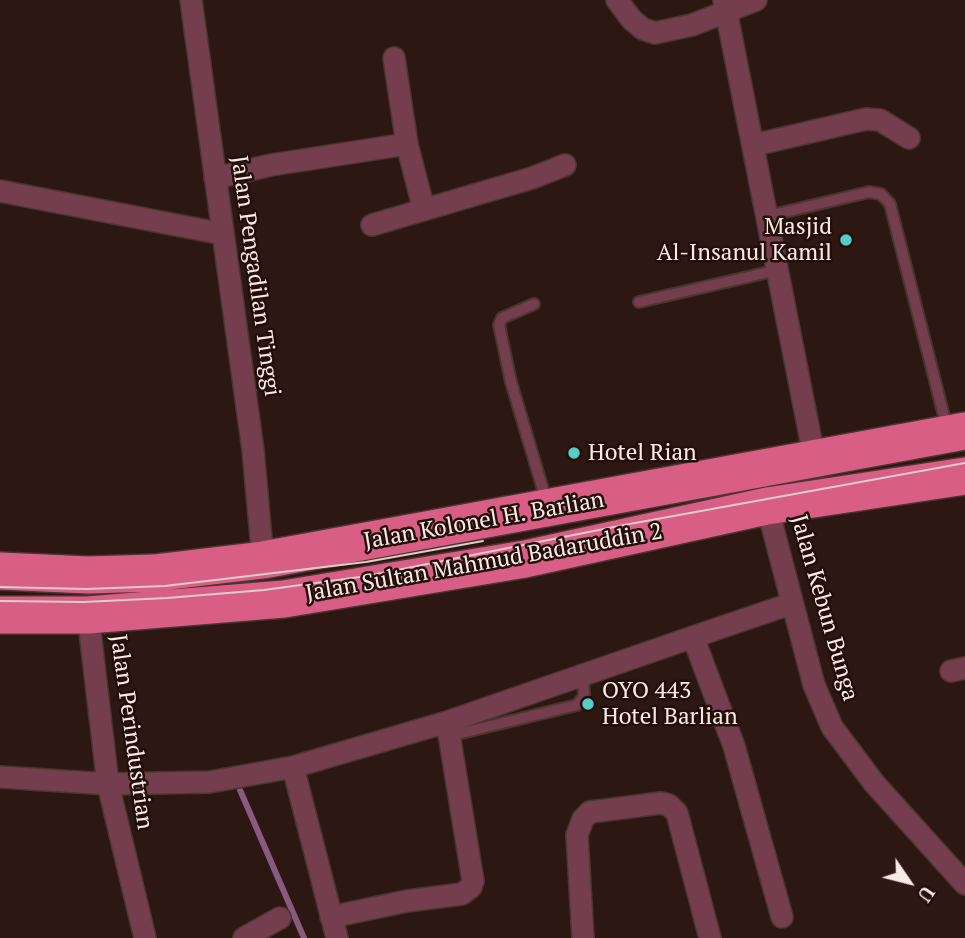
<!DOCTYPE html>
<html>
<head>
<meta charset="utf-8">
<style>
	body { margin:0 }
	#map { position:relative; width:965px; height:938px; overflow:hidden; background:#2d1713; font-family:"PT Serif",serif }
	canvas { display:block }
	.north { position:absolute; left:874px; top:847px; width:70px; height:70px; -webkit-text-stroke:5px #230e0a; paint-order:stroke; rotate:125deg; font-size:19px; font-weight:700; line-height:28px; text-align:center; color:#faeae6 }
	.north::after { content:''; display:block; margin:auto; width:24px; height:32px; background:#faeae6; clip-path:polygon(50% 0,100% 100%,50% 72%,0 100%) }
</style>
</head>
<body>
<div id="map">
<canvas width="965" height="938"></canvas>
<div class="north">U</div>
</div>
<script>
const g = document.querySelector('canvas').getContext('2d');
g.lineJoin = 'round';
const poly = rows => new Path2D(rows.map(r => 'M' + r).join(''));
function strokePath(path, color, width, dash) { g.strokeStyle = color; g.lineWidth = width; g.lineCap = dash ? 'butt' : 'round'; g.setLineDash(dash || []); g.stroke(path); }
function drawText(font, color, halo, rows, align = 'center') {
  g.font = font + ' "PT Serif",serif'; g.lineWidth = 5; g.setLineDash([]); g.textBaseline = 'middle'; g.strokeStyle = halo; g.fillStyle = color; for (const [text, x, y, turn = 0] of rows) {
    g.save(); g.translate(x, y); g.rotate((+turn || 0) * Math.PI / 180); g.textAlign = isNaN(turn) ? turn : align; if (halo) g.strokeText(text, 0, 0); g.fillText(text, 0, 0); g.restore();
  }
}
strokePath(poly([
	[240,790,304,938]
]), '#885a7e', 6);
const service = poly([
	[768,216,869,192,881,194,890,204,947,428],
	[639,302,778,270],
	[534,304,502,318,499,325,511,382,547,503],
	[449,736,577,705,584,696,583,677]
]);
const minor = poly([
	[191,0,253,450,263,560],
	[617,0,632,20,643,29,655,33,692,25,756,0],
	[724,0,815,461],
	[394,58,407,144,424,210],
	[754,145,866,119,880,120,909,138],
	[215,178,271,165,407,144],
	[0,191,223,234],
	[372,225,532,178,565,165],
	[767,506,814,685,832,727,874,783,965,884],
	[88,615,108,784,145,938],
	[951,671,965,668],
	[293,767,337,938],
	[0,777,108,784,210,782,293,767,447,722,693,637],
	[331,917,407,901,462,894,471,887,473,881,447,722],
	[782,917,734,746,693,637,790,604],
	[244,938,280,918],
	[583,938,577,835,583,819,590,812,661,803,669,805,677,813,710,938]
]);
const trunk = poly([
	[0,571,88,575,154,573,263,560,965,431],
	[0,615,88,615,284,599,525,559,767,506,965,476]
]);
strokePath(service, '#4a3531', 14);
strokePath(minor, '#4a3531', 24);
strokePath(trunk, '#4a3531', 40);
strokePath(service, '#743e4e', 10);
strokePath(minor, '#743e4e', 21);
strokePath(trunk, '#d95e86', 37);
strokePath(poly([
	[0,587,86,589,165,586,366,562,483,541],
	[0,601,84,602,167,598,264,590,367,576,624,525,965,463]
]), '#decdc9', 2);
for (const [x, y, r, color] of [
	[846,240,7,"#55cec5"],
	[574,453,7,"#55cec5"],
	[588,704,7,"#55cec5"]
]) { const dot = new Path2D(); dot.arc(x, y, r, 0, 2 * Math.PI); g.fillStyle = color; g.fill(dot); strokePath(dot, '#230e0a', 2.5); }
drawText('23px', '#faeae6', '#230e0a', [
	["Masjid",832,227,"right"],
	["Al-Insanul Kamil",832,253,"right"],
	["Hotel Rian",588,453],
	["OYO 443",602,691],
	["Hotel Barlian",602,717]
], 'left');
drawText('23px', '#faeae6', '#230e0a', [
	["Jalan Pengadilan Tinggi",255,276,82],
	["Jalan Kolonel H. Barlian",484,521,-10],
	["Jalan Sultan Mahmud Badaruddin 2",484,563,-10],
	["Jalan Kebun Bunga",824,608,74],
	["Jalan Perindustrian",131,732,82]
]);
</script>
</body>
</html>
